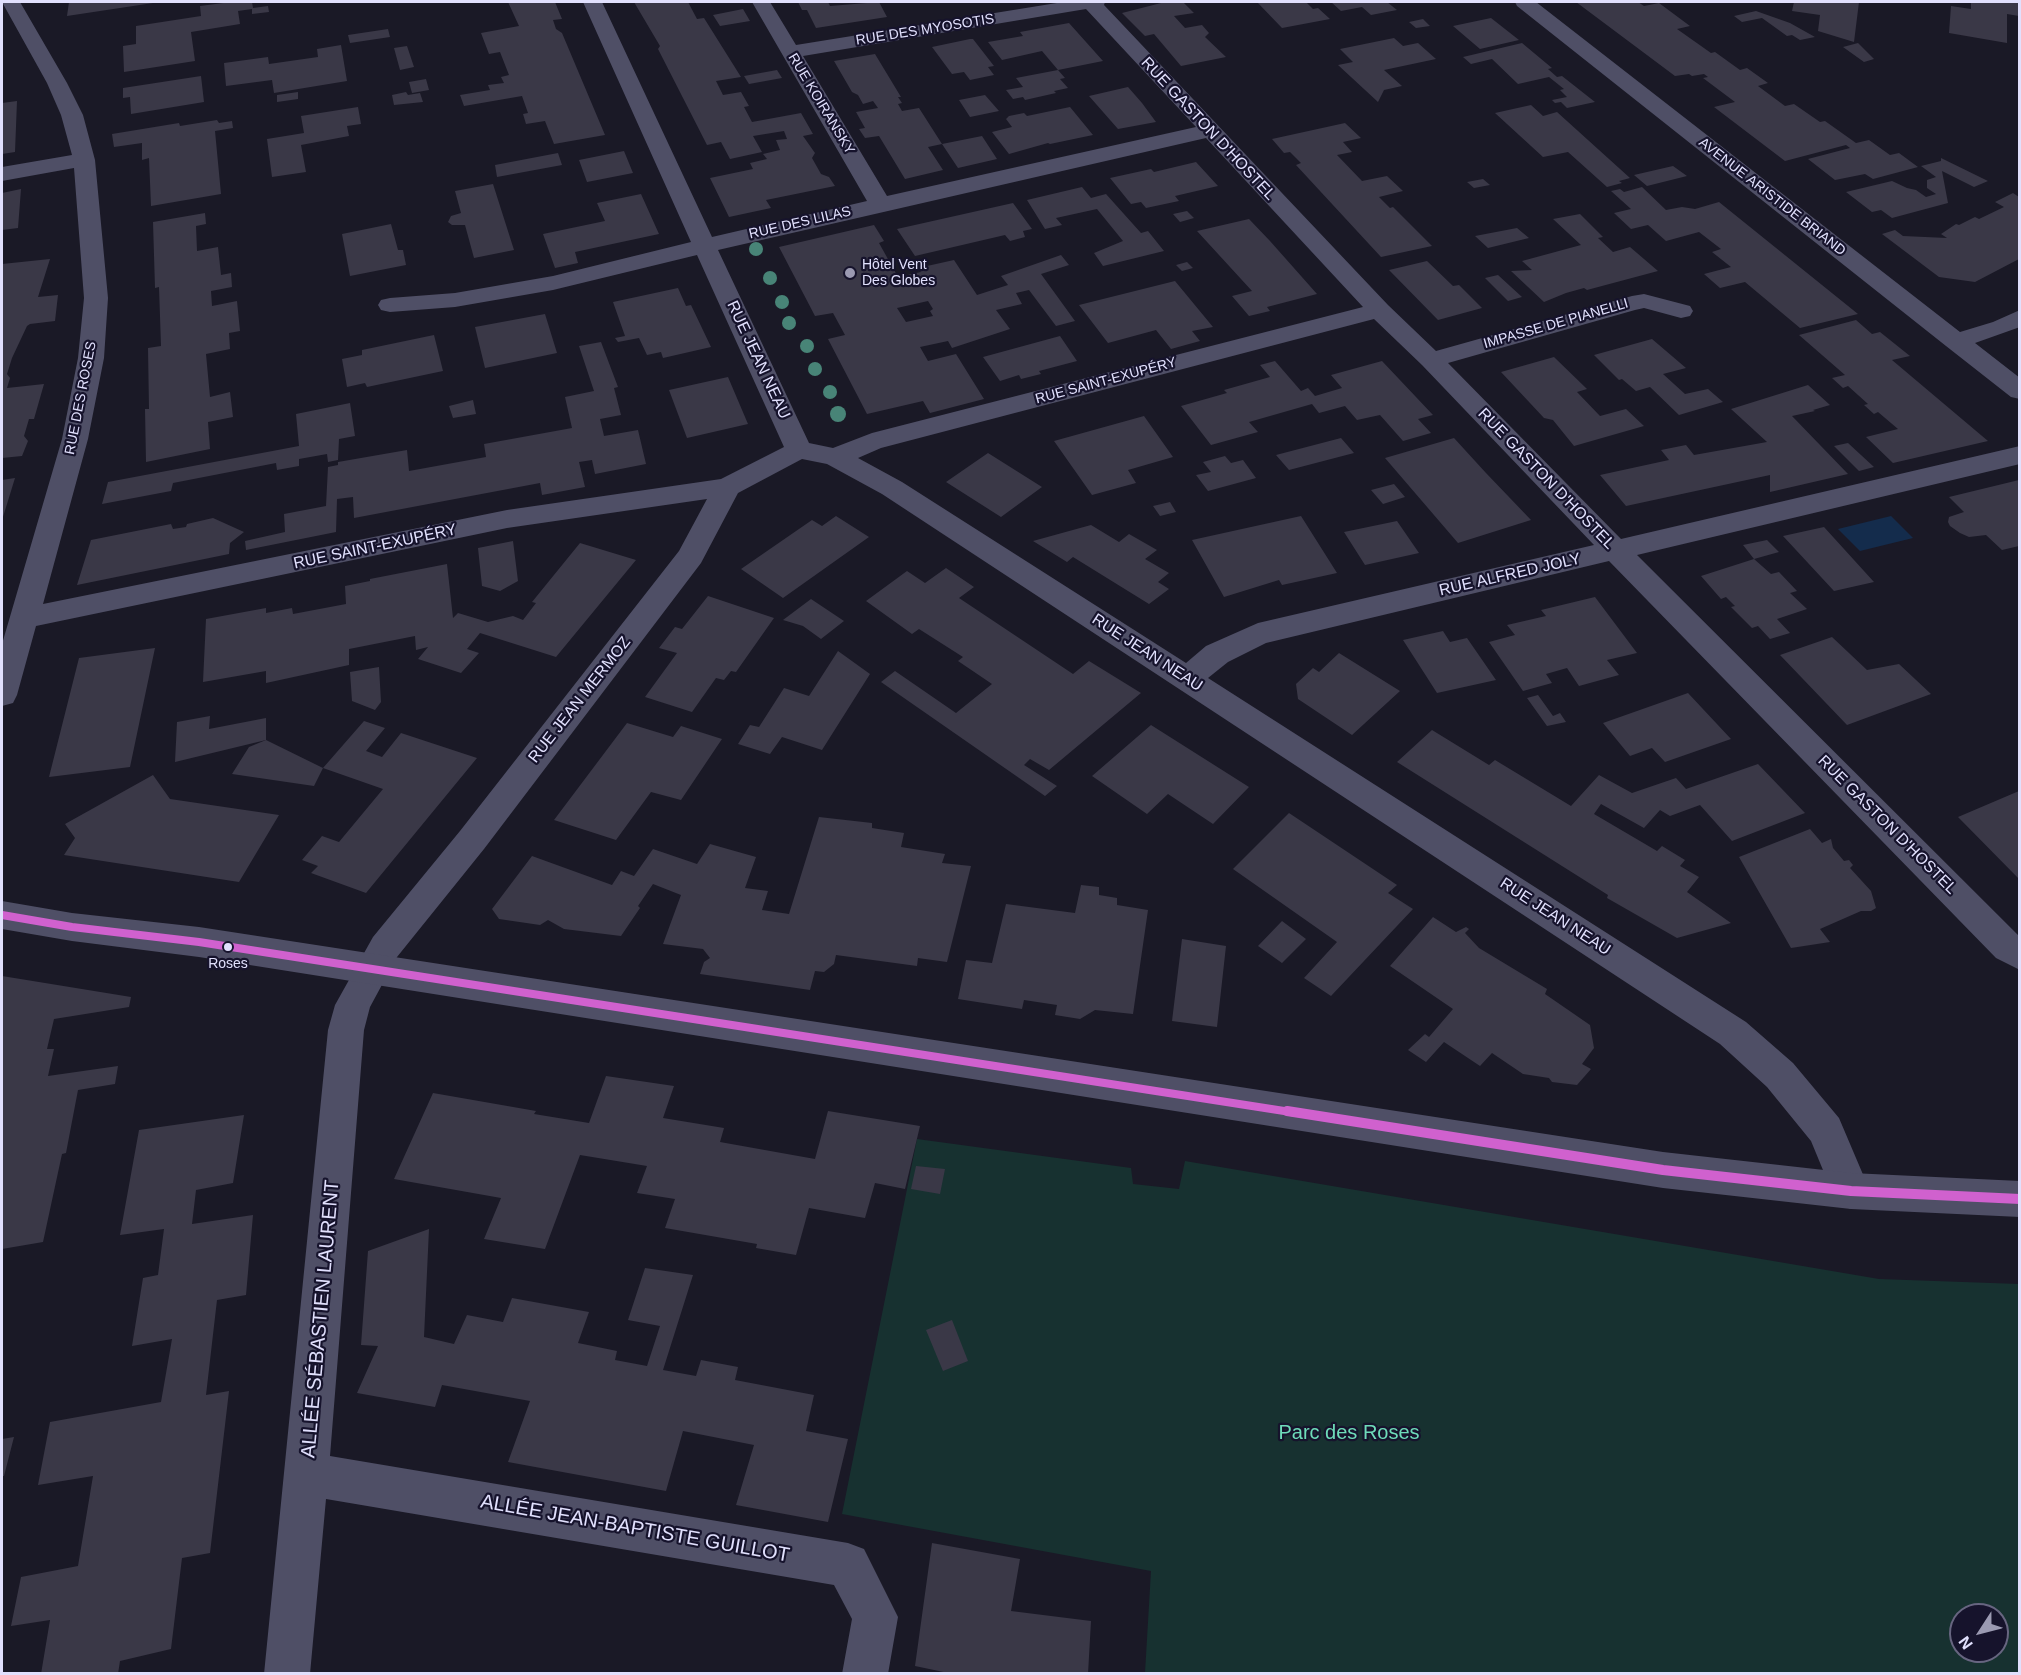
<!DOCTYPE html>
<html>
<head>
<meta charset="utf-8">
<style>
	body { margin:0 }
	#map { position:relative; width:2021px; height:1675px; overflow:hidden; background:#1a1926; font-family:Helvetica,sans-serif }
	canvas { display:block }
	.frame { position:absolute; inset:0; border:3px solid #e1e0fd; pointer-events:none }
	.north { position:absolute; left:1949px; top:1603px; width:60px; height:60px; box-sizing:border-box; background:#16132c; border:2px solid #676580; border-radius:50%; rotate:234deg; font-size:16px; font-weight:700; line-height:24px; text-align:center; color:#e1e0fd }
	.north::after { content:''; display:block; margin:auto; width:21px; height:27px; background:#9b9ab2; clip-path:polygon(50% 0,100% 100%,50% 72%,0 100%) }
</style>
</head>
<body>
<div id="map">
<canvas width="2021" height="1675"></canvas>
<div class="frame"></div>
<div class="north">N</div>
</div>
<script>
const g = document.querySelector('canvas').getContext('2d');
g.lineJoin = 'round';
function fillPath(path, color) { g.fillStyle = color; g.fill(path, 'evenodd'); }
const poly = rows => new Path2D(rows.map(r => 'M' + r).join(''));
function strokePath(path, color, width, dash) { g.strokeStyle = color; g.lineWidth = width; g.lineCap = dash ? 'butt' : 'round'; g.setLineDash(dash || []); g.stroke(path); }
function drawText(font, color, halo, rows, align = 'center') {
  g.font = font + ' Helvetica,sans-serif'; g.lineWidth = 4.5; g.setLineDash([]); g.textBaseline = 'middle'; g.strokeStyle = halo; g.fillStyle = color; for (const [text, x, y, turn = 0] of rows) {
    g.save(); g.translate(x, y); g.rotate((+turn || 0) * Math.PI / 180); g.textAlign = isNaN(turn) ? turn : align; if (halo) g.strokeText(text, 0, 0); g.fillText(text, 0, 0); g.restore();
  }
}
fillPath(poly([
	[917,1139,1131,1168,1133,1184,1179,1189,1185,1161,1879,1279,2019,1284,2019,1673,1145,1673,1151,1571,842,1514],
	[1961,1615,1997,1615,1997,1651,1961,1651]
]), '#173130');
fillPath(poly([
	[1891,516,1913,538,1860,551,1838,529]
]), '#142c4c');
fillPath(poly([
	[69,2,153,2,153,3,67,16],
	[231,2,252,2,253,8,268,6,269,12,252,14,252,9,238,11,240,24,191,32,195,61,124,72,123,46,136,44,136,26,201,16,200,6],
	[508,2,555,2,562,19,553,20,556,29,562,33,605,135,554,144,545,121,526,124,523,114,528,113,522,96,464,106,460,95,490,90,488,85,504,83,501,77,509,75,500,52,489,54,481,33,519,26],
	[634,2,688,2,697,19,704,18,741,77,716,81,723,95,741,92,749,106,744,107,752,122,801,113,813,134,803,136,815,153,812,158,821,174,829,177,835,186,766,200,771,208,729,217,710,178,753,169,750,163,767,159,763,154,780,150,776,140,787,139,784,131,753,136,762,152,730,159,721,142,707,145,658,49,660,46],
	[798,2,828,2,830,6,879,2,887,17,816,28,807,10,802,10],
	[1165,2,1183,2,1194,13,1174,16,1185,28,1202,25,1209,33,1205,37,1226,57,1181,66,1154,34,1145,36,1122,13],
	[1257,2,1306,2,1313,9,1318,8,1330,19,1282,28],
	[1331,2,1387,2,1397,10,1371,15,1362,7,1341,11],
	[1576,2,1638,2,1644,6,1659,3,1690,26,1677,29,1711,53,1715,52,1740,70,1747,68,1768,83,1758,86,1785,106,1794,104,1820,122,1825,121,1856,143,1869,140,1890,155,1899,153,1918,167,1873,179,1865,174,1835,180,1808,159,1850,148,1846,145,1785,161,1714,107,1735,102,1703,78,1708,77,1704,74,1692,76,1689,74,1675,76],
	[1794,2,1859,2,1854,42,1818,31,1820,15,1792,11],
	[1971,2,2019,2,2019,16,2007,14,2007,43,1949,33,1951,6,1971,9],
	[743,9,750,21,720,26,713,15],
	[1756,11,1790,23,1815,37,1800,40,1792,35,1787,36,1762,18,1742,22,1734,16],
	[1491,18,1519,40,1480,49,1453,26],
	[1423,19,1430,26,1416,28,1409,22],
	[1069,23,1103,61,1058,70,1042,51,1002,60,988,42,1023,36,1020,32],
	[388,29,390,37,350,43,348,35],
	[1394,38,1403,46,1418,43,1436,59,1384,70,1402,86,1384,90,1378,102,1338,65,1353,62,1340,49],
	[970,39,973,39,994,66,988,67,994,75,970,80,964,72,952,74,932,47],
	[1522,43,1552,68,1548,69,1557,77,1562,76,1595,102,1567,108,1561,102,1555,103,1552,100,1567,97,1560,90,1564,89,1549,77,1518,84,1492,59,1471,64,1463,57],
	[1858,43,1874,59,1864,62,1843,47],
	[341,45,347,81,274,93,272,80,226,86,224,63,268,57,269,64,318,57,317,49],
	[407,46,414,67,400,70,394,48],
	[875,54,901,97,898,97,902,103,898,104,902,111,919,108,942,144,928,147,943,170,905,179,879,136,865,138,859,129,865,128,856,112,878,108,873,101,863,104,858,95,852,92,834,61],
	[777,70,782,78,749,84,744,76],
	[1058,70,1065,78,1060,79,1068,88,1054,91,1056,93,1025,100,1023,97,1013,99,1006,90,1023,87,1016,78],
	[201,76,204,102,131,114,130,97,123,98,123,88],
	[426,79,429,90,412,93,409,82],
	[1128,87,1142,103,1156,122,1118,129,1089,96],
	[298,92,298,99,277,102,277,95],
	[406,92,408,95,420,93,423,102,394,105,392,95],
	[985,95,999,111,970,117,959,100],
	[17,101,15,152,2,154,2,103],
	[1531,105,1543,116,1557,112,1630,178,1619,181,1622,183,1607,187,1568,152,1543,157,1495,113],
	[358,107,361,124,347,126,349,136,301,145,306,172,272,177,267,139,304,133,301,116],
	[1070,107,1093,135,1050,144,1048,143,1009,154,992,132,1012,127,1006,119,1009,116,1024,113,1027,116],
	[217,120,219,123,232,121,233,128,215,131,221,194,151,206,149,158,142,160,142,143,114,147,112,134,179,123,180,126],
	[1345,123,1361,138,1343,142,1352,152,1337,155,1362,181,1387,176,1403,191,1379,197,1390,208,1393,207,1432,246,1381,257,1296,165,1301,163,1290,152,1284,153,1272,139],
	[982,136,997,159,958,168,942,144],
	[624,151,633,173,587,182,579,160],
	[558,153,562,165,497,177,495,165],
	[1941,158,1988,181,1974,187,1942,171,1948,203,1892,218,1881,210,1872,212,1846,192,1892,181,1907,188,1916,190,1926,197,1936,194,1927,188,1927,180,1936,177,1921,166,1941,161],
	[1196,162,1218,186,1175,196,1179,201,1146,208,1141,202,1131,204,1110,178,1151,169,1154,172],
	[1673,166,1687,176,1647,186,1634,175],
	[1483,179,1490,185,1474,188,1467,182],
	[493,184,514,250,474,258,465,225,452,225,448,222,451,216,461,213,455,191],
	[1082,187,1091,198,1106,194,1141,233,1148,231,1164,251,1103,266,1094,253,1123,241,1097,209,1056,218,1062,225,1045,229,1027,200],
	[1642,187,1666,210,1682,207,1695,209,1719,202,1858,314,1800,328,1745,282,1720,288,1704,274,1731,267,1712,252,1721,249,1699,232,1666,241,1648,225,1631,229,1614,213,1631,209,1611,191,1620,189,1624,192],
	[21,189,18,228,2,230,2,193],
	[2013,193,2019,197,2019,259,1975,282,1939,277,1882,234,1895,230,1903,236,1947,238,1941,234,1956,224,1959,225,1975,217,1979,219,2004,207,1995,202],
	[641,194,659,234,575,252,578,263,555,268,543,234,605,221,597,203],
	[1013,203,1032,229,1023,231,1025,237,1010,241,1005,235,915,256,897,229],
	[1187,211,1194,218,1180,222,1173,214],
	[205,213,206,224,196,226,197,251,218,247,221,275,231,273,232,287,211,291,212,306,237,301,240,331,229,333,230,349,206,354,210,397,230,392,233,417,208,422,210,449,146,462,145,409,149,409,148,348,161,346,159,287,155,288,153,222],
	[1580,214,1603,237,1598,238,1613,252,1630,247,1658,271,1587,290,1584,288,1566,293,1544,302,1511,271,1532,270,1522,261,1581,245,1553,219],
	[1249,219,1270,241,1317,294,1267,307,1270,311,1249,316,1232,296,1252,291,1197,231],
	[391,224,398,250,403,250,406,265,350,276,342,234],
	[874,225,884,241,879,243,898,277,921,272,918,268,954,260,977,295,1008,285,1001,276,1061,255,1069,265,1041,274,1075,321,1056,326,1029,290,1016,293,1022,304,996,310,1010,329,952,348,948,341,920,347,928,361,956,354,984,399,930,413,923,401,867,414,828,339,845,335,833,313,815,316,779,247],
	[928,301,933,309,930,311,933,316,906,322,897,308],
	[1517,228,1529,238,1488,248,1475,236],
	[50,259,38,297,58,295,55,321,30,324,27,326,12,358,7,374,10,378,7,388,44,384,34,419,29,419,24,436,28,441,22,456,2,458,2,264],
	[1427,261,1453,286,1459,285,1482,308,1438,320,1389,270],
	[1187,262,1193,268,1182,271,1176,265],
	[1498,275,1522,297,1508,301,1485,278],
	[1175,281,1213,327,1192,331,1200,341,1171,349,1156,330,1108,343,1079,305],
	[678,288,686,306,691,305,711,347,663,358,661,352,647,355,639,338,618,342,615,338,625,336,613,302],
	[545,314,557,353,485,368,475,327],
	[1856,320,1872,334,1880,332,1910,356,1892,360,1988,441,1893,463,1866,437,1898,429,1878,412,1874,414,1864,405,1868,404,1848,386,1843,388,1832,378,1845,375,1799,335],
	[434,335,443,371,367,387,365,383,347,387,342,359,362,355,362,350],
	[1060,336,1077,361,1039,371,1041,374,1021,379,1019,375,1000,381,983,357],
	[1652,339,1686,368,1663,374,1685,394,1708,389,1723,402,1679,415,1650,387,1636,391,1622,379,1619,380,1594,355],
	[601,342,618,387,614,388,621,415,600,419,604,436,638,430,646,464,595,474,592,460,579,462,585,487,542,495,540,483,354,518,353,497,337,499,336,532,246,550,245,541,285,532,284,514,326,506,328,467,338,465,338,462,407,450,409,471,486,457,484,444,572,428,565,397,594,391,579,346],
	[1554,357,1587,389,1577,392,1600,416,1626,409,1644,426,1574,446,1553,420,1544,418,1501,372],
	[1275,361,1301,391,1308,388,1315,396,1342,388,1331,375,1382,361,1433,415,1418,419,1431,433,1403,441,1380,415,1357,420,1345,406,1319,413,1312,404,1249,422,1258,432,1211,445,1181,406,1227,393,1224,390,1270,377,1260,365],
	[728,377,748,424,687,438,669,390],
	[1808,385,1830,405,1813,410,1815,411,1792,416,1848,474,1770,492,1770,475,1626,506,1600,475,1669,460,1661,450,1686,445,1694,455,1767,442,1731,409],
	[473,400,476,414,453,418,449,406],
	[350,403,355,436,339,439,338,460,328,462,327,454,299,459,299,466,277,470,276,463,173,483,171,491,102,504,108,482,299,446,296,414],
	[1144,416,1173,457,1128,470,1136,483,1092,495,1054,441],
	[1341,438,1354,453,1289,470,1276,455],
	[1454,438,1486,473,1531,520,1458,543,1385,458],
	[1848,443,1874,467,1859,471,1834,446],
	[988,453,1042,487,1001,517,946,482],
	[1225,456,1231,463,1243,460,1256,478,1208,491,1196,475,1211,472,1203,462],
	[15,478,7,504,2,520,2,480],
	[2019,480,2019,546,2002,550,1986,535,1969,537,1960,533,1950,526,1948,522,1949,517,1964,512,1949,497],
	[1394,484,1405,497,1383,504,1371,490],
	[1170,502,1176,512,1160,516,1153,506],
	[836,516,869,537,783,598,741,569,812,520,822,526],
	[1301,516,1337,573,1282,585,1279,580,1224,597,1192,540],
	[213,518,244,532,230,543,229,554,77,585,91,540,171,524,173,529,186,527,187,524],
	[1397,521,1419,553,1365,565,1344,532],
	[1091,525,1119,542,1129,534,1157,550,1145,559,1169,573,1158,582,1169,589,1149,604,1073,557,1067,562,1033,541],
	[1824,527,1874,582,1834,591,1783,536],
	[1767,540,1779,552,1754,559,1743,545],
	[513,541,518,581,500,591,482,586,478,548],
	[580,543,636,560,556,657,480,633,467,649,479,653,461,673,418,659,428,647,416,650,415,636,349,649,349,665,266,683,266,671,203,682,206,619,266,608,266,613,292,608,293,614,346,604,345,586,370,581,370,579,447,564,453,618,458,613,488,622,513,616,523,620,536,603,532,602],
	[1754,559,1771,574,1779,572,1797,591,1790,593,1807,609,1777,619,1790,633,1770,639,1758,626,1752,628,1731,607,1735,606,1726,597,1721,599,1701,576],
	[946,568,974,587,959,598,1073,674,1089,661,1141,693,1049,770,1030,759,1024,765,1057,786,1045,796,881,682,895,671,956,713,992,684,958,661,963,657,919,629,912,634,866,601,907,571,925,583],
	[708,596,774,618,736,672,731,671,724,680,716,678,692,712,645,697,677,653,659,648,675,627,682,629],
	[1595,597,1637,653,1607,660,1619,675,1579,686,1567,668,1546,674,1552,683,1523,691,1489,642,1515,635,1507,625,1546,616,1541,610],
	[811,599,844,621,821,639,803,626,783,620],
	[1443,631,1450,642,1467,638,1496,680,1437,693,1403,640],
	[1832,637,1867,670,1899,664,1931,694,1847,725,1780,655],
	[155,648,130,767,49,777,79,658],
	[838,651,870,674,822,750,782,737,770,754,738,744,750,725,759,727,784,688,809,696],
	[1339,653,1400,691,1352,735,1298,699,1296,684,1313,668,1319,672],
	[379,667,381,702,375,710,352,701,350,672],
	[1688,693,1731,739,1665,762,1652,748,1630,756,1603,723],
	[1538,695,1553,716,1560,713,1566,722,1547,726,1527,698],
	[210,716,209,729,266,718,266,740,175,762,177,722],
	[364,721,385,728,366,751,382,757,401,733,477,758,366,893,311,873,318,866,302,860,322,836,339,842,383,789,323,768],
	[627,723,673,737,681,726,722,739,681,800,651,792,616,840,554,820],
	[1151,725,1249,787,1213,824,1168,794,1147,814,1092,776],
	[1432,730,1489,765,1495,760,1571,806,1599,775,1632,793,1676,778,1686,789,1758,764,1805,813,1732,841,1700,805,1670,816,1660,810,1644,828,1601,804,1594,814,1657,851,1662,846,1685,860,1680,866,1699,877,1687,892,1731,923,1677,938,1607,898,1608,895,1397,762],
	[266,740,323,768,314,786,232,774,249,747],
	[153,775,170,799,279,815,239,882,64,855,75,838,65,824],
	[2019,791,2019,879,1958,817],
	[1289,813,1397,885,1388,893,1413,909,1331,996,1304,978,1337,942,1233,869],
	[819,817,872,823,872,828,904,833,901,847,945,854,942,863,971,866,947,962,918,958,917,966,836,955,834,964,824,972,815,971,810,990,700,974,704,962,710,958,703,949,663,944,681,895,653,884,638,906,640,908,621,936,564,929,548,920,540,925,499,919,492,909,532,856,612,885,621,871,634,876,653,849,697,864,710,844,756,857,745,888,768,891,762,910,789,914],
	[1810,829,1822,843,1831,839,1833,848,1844,861,1849,860,1853,865,1850,868,1871,891,1876,908,1871,911,1861,911,1820,929,1830,942,1791,948,1739,857],
	[1081,885,1099,887,1099,895,1117,898,1117,905,1148,910,1133,1014,1095,1010,1080,1019,1055,1015,1057,1005,1024,1000,1022,1009,958,999,966,960,992,963,1006,904,1075,913],
	[1433,917,1456,932,1466,927,1469,929,1465,933,1479,948,1547,989,1545,994,1590,1025,1594,1048,1582,1064,1591,1069,1577,1085,1552,1082,1549,1078,1523,1074,1492,1053,1480,1066,1444,1042,1426,1062,1408,1050,1425,1034,1429,1037,1453,1009,1390,966],
	[1282,921,1306,939,1282,963,1258,946],
	[1182,939,1226,946,1217,1027,1172,1021],
	[2,976,131,997,129,1007,54,1019,47,1049,54,1049,48,1076,118,1066,115,1084,78,1090,66,1153,62,1154,43,1242,2,1249],
	[606,1076,674,1086,663,1118,724,1128,720,1142,815,1159,828,1111,920,1126,905,1189,875,1183,865,1218,809,1208,796,1255,756,1248,757,1244,665,1228,675,1199,637,1193,647,1166,580,1155,545,1249,484,1239,501,1198,394,1179,433,1093,536,1111,534,1114,589,1123],
	[244,1115,233,1183,196,1190,192,1224,253,1215,246,1295,217,1300,206,1395,229,1391,210,1553,182,1558,171,1649,120,1661,118,1674,41,1674,50,1620,11,1626,21,1577,78,1566,93,1476,38,1485,50,1422,161,1402,172,1339,132,1346,143,1278,158,1275,164,1229,120,1235,139,1130],
	[916,1166,945,1169,940,1194,911,1189],
	[429,1229,424,1337,454,1344,467,1315,503,1322,512,1298,589,1312,578,1343,617,1351,615,1360,647,1366,660,1326,628,1320,645,1268,693,1275,663,1370,696,1376,701,1360,738,1367,735,1380,814,1395,806,1431,848,1439,828,1522,736,1505,754,1445,683,1431,666,1491,508,1462,530,1401,442,1385,435,1407,357,1393,378,1346,361,1345,368,1251],
	[952,1320,968,1361,943,1371,926,1330],
	[14,1437,4,1476,2,1476,2,1439],
	[932,1543,1020,1559,1011,1611,1091,1621,1088,1674,953,1674,915,1666]
]), '#3a3847');
fillPath(poly([
	[2,2,20,2,67,83,83,115,95,160,108,298,104,358,88,439,43,604,507,510,721,479,784,447,697,255,553,290,455,307,390,312,381,310,378,305,381,300,390,298,455,293,553,276,691,242,583,2,602,2,712,237,867,201,752,2,770,2,796,45,1063,2,1105,2,1104,5,1388,305,1436,351,1632,296,1644,294,1690,306,1693,311,1690,316,1681,318,1644,308,1635,310,1448,363,1621,539,2020,446,2020,464,1637,555,2020,937,2020,970,1996,958,1609,561,1266,643,1228,662,1208,678,1746,1022,1793,1063,1839,1118,1870,1191,1865,1204,1851,1209,1837,1204,1811,1141,1767,1087,1720,1044,882,494,827,464,802,459,738,493,701,563,484,849,397,957,370,1007,364,1030,330,1456,848,1543,864,1549,898,1617,888,1674,842,1674,852,1619,834,1585,326,1499,310,1674,264,1674,328,1030,335,1005,373,937,460,831,679,551,707,499,507,528,36,626,17,695,13,703,2,706,2,644,62,439,78,358,84,298,74,168,2,181,2,167,72,155,61,115,47,83,2,2],
	[1086,9,1196,127,887,196,803,56,1086,9],
	[1206,138,1363,307,872,433,833,448,809,443,718,250,1206,138],
	[1374,319,1422,365,1594,545,1258,623,1206,646,1186,663,902,482,858,458,881,448,1374,319],
	[1515,2,1536,2,1960,332,1993,322,2020,310,2020,327,1975,343,2020,378,2020,399,2011,397,1946,346,1517,6,1515,2]
]), '#4f4f66');
fillPath(poly([
	[2,901,72,913,199,927,1663,1152,1851,1173,2020,1181,2020,1217,1851,1209,1663,1188,199,957,72,941,2,929,2,901]
]), '#4f4f66');
strokePath(poly([
	[2,915,72,927,199,942,1297,1113]
]), '#d061ce', 8);
strokePath(poly([
	[1287,1111,1663,1170,1851,1191,2020,1199]
]), '#d061ce', 10);
g.fillStyle = '#488477';
for (const [x, y, r] of [
	[756,249,7],
	[770,278,7],
	[782,302,7],
	[789,323,7],
	[807,346,7],
	[815,369,7],
	[830,392,7],
	[838,414,8]
]) { g.beginPath(); g.arc(x, y, r, 0, 2 * Math.PI); g.fill(); }
for (const [x, y, r, color] of [
	[850,273,6,"#9b9ab2"],
	[228,947,5,"#e1e0fd"]
]) { const dot = new Path2D(); dot.arc(x, y, r, 0, 2 * Math.PI); g.fillStyle = color; g.fill(dot); strokePath(dot, '#16132c', 2); }
drawText('14px', '#e1e0fd', '#16132c', [
	["RUE DES MYOSOTIS",925,30,-9],
	["RUE KOIRANSKY",821,104,59],
	["AVENUE ARISTIDE BRIAND",1772,197,38],
	["RUE DES LILAS",800,223,-13],
	["IMPASSE DE PIANELLI",1556,324,-16],
	["RUE SAINT-EXUPÉRY",1106,381,-15],
	["RUE DES ROSES",81,398,-79]
]);
drawText('14px', '#e1e0fd', '#16132c', [
	["Hôtel Vent",862,265],
	["Des Globes",862,281]
], 'left');
drawText('14px', '#e1e0fd', '#16132c', [
	["Roses",228,964]
]);
drawText('16px', '#e1e0fd', '#16132c', [
	["RUE GASTON D'HOSTEL",1208,129,47],
	["RUE JEAN NEAU",758,360,65],
	["RUE GASTON D'HOSTEL",1546,479,46],
	["RUE SAINT-EXUPÉRY",375,547,-12],
	["RUE ALFRED JOLY",1510,575,-13],
	["RUE JEAN NEAU",1147,653,33],
	["RUE JEAN MERMOZ",580,700,-52],
	["RUE GASTON D'HOSTEL",1887,825,45],
	["RUE JEAN NEAU",1555,917,33]
]);
drawText('20px', '#e1e0fd', '#16132c', [
	["ALLÉE SÉBASTIEN LAURENT",321,1319,-85],
	["ALLÉE JEAN-BAPTISTE GUILLOT",635,1529,10]
]);
drawText('20px', '#6edbb9', '#16132c', [
	["Parc des Roses",1349,1433]
]);
</script>
</body>
</html>
